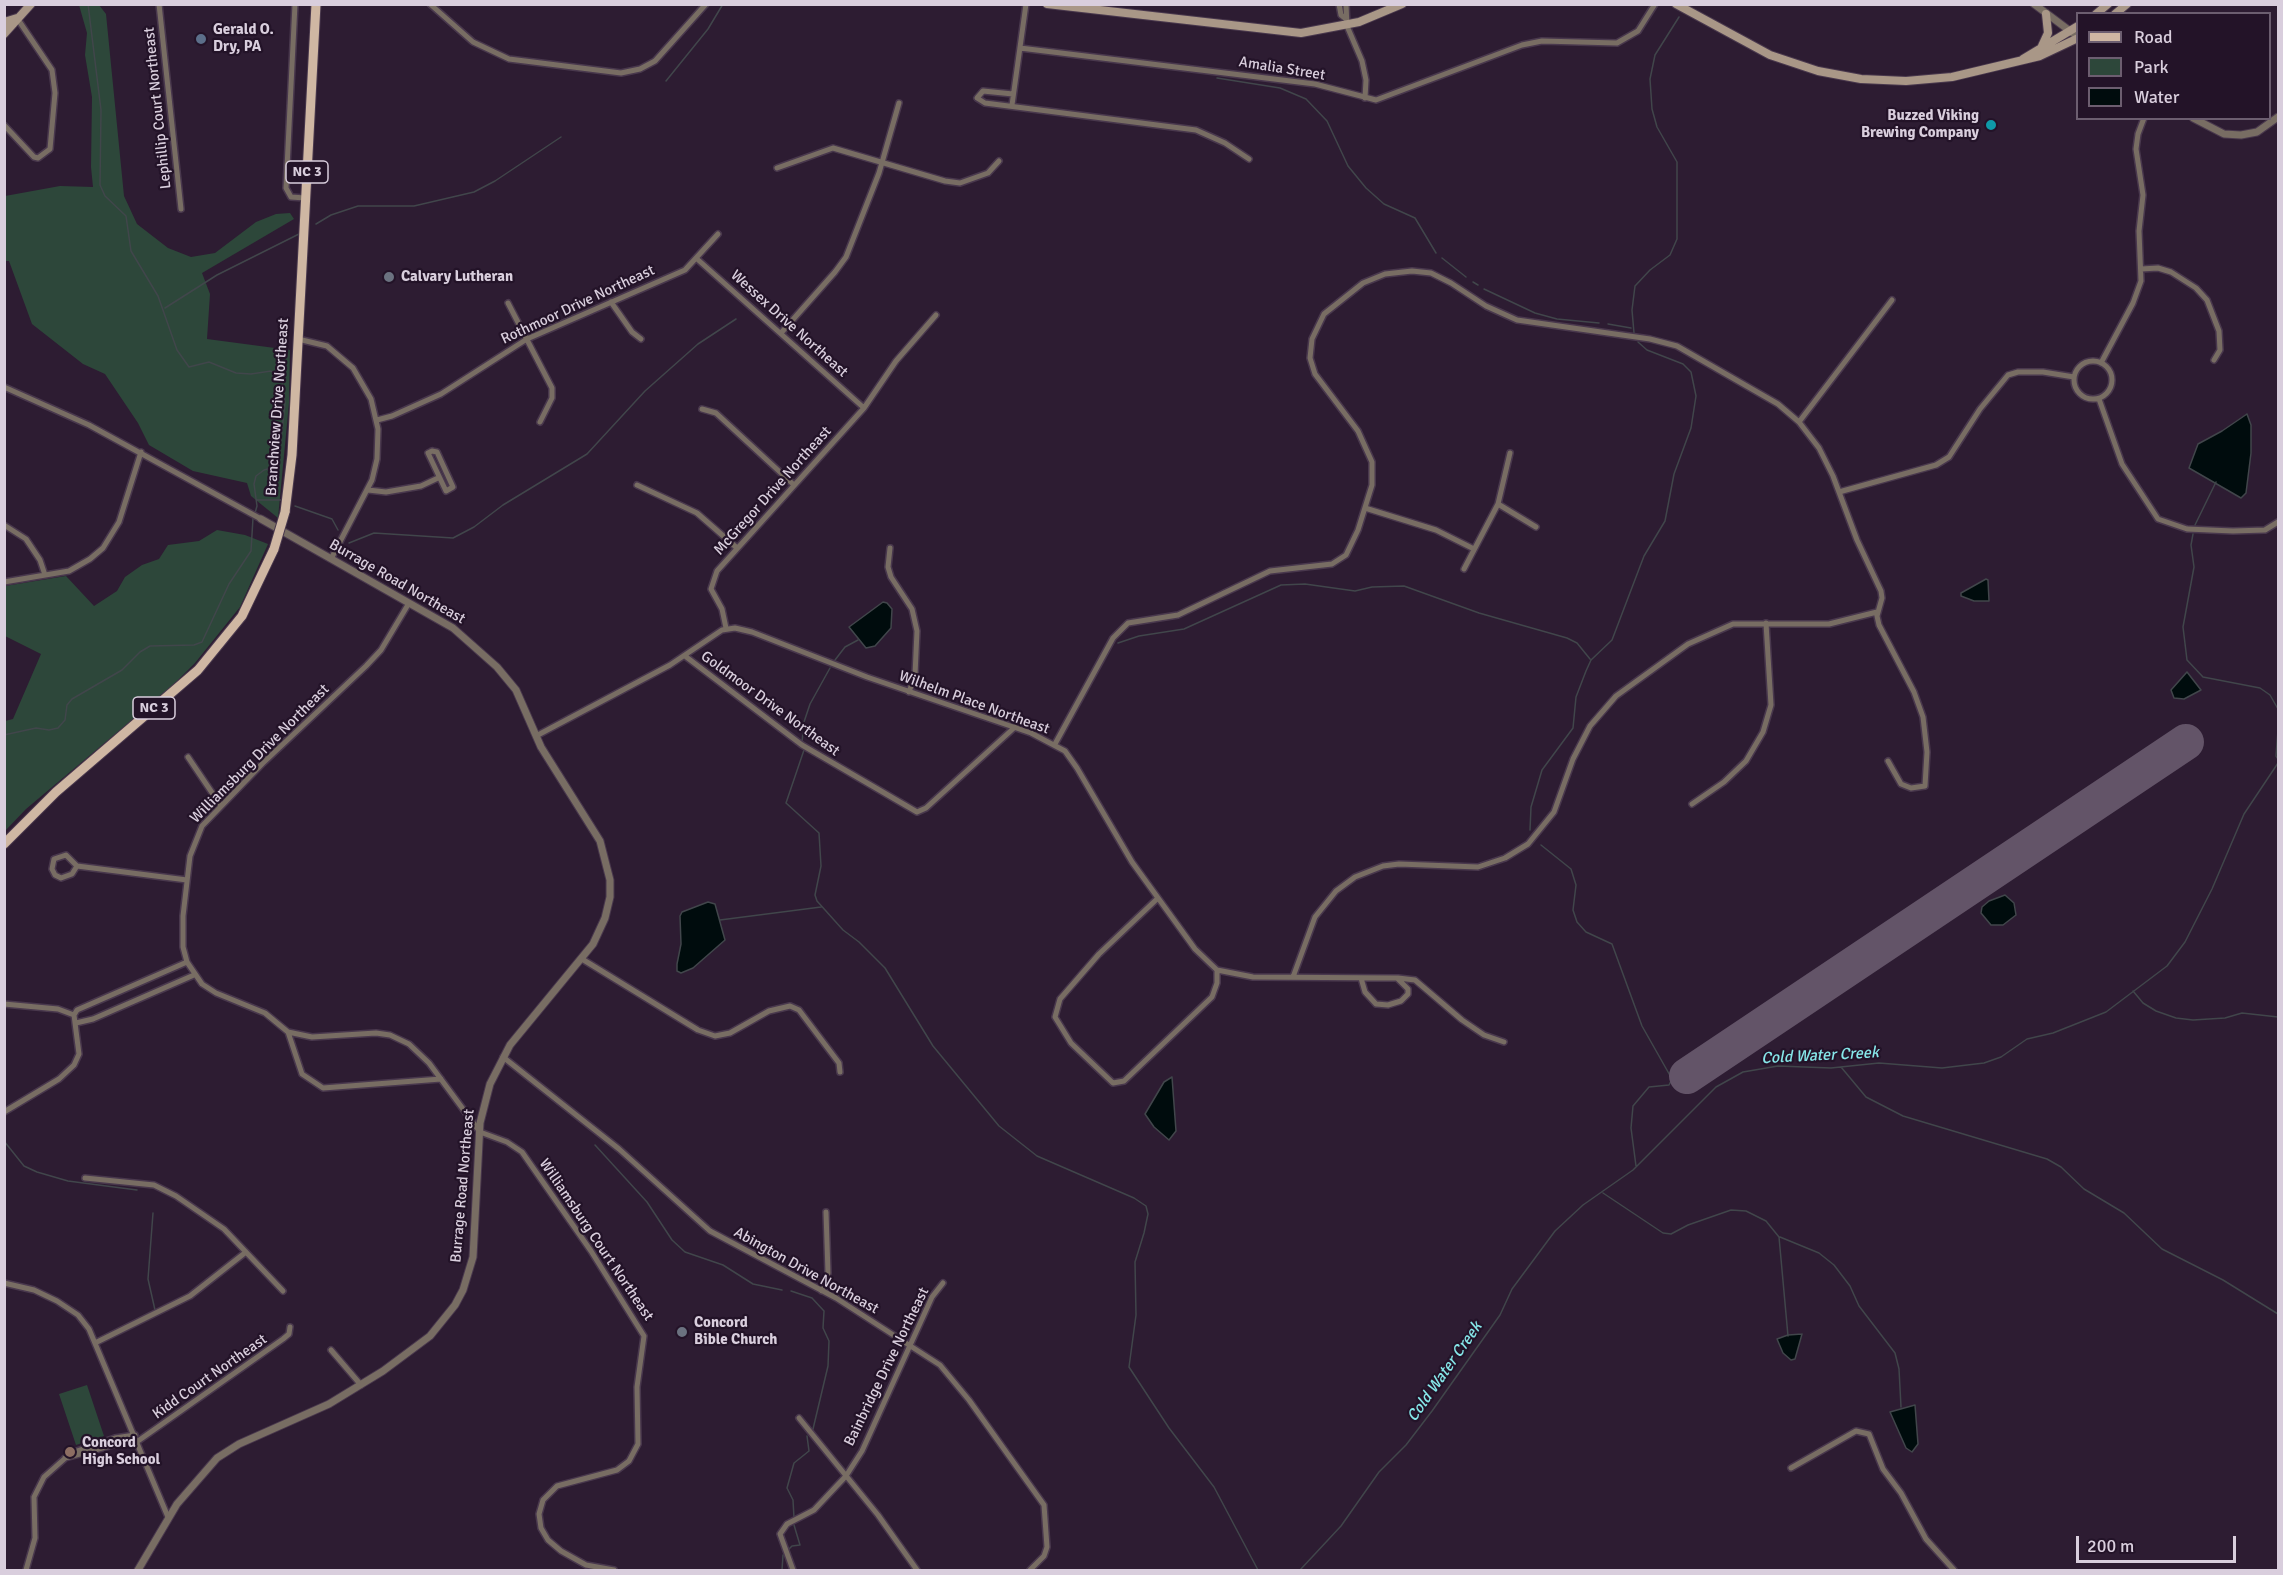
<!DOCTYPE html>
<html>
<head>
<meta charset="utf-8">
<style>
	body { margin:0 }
	#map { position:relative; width:2283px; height:1575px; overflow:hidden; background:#2d1c32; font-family:Signika,sans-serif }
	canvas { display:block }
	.frame { position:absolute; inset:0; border:6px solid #d9cedd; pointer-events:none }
	.legend { position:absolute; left:2076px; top:12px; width:195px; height:108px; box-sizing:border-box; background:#231328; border:2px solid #6c5e70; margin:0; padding:8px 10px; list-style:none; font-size:18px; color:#d9cedd }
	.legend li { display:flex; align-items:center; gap:12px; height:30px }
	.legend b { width:30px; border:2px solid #6c5e70 }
	.scale { position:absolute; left:2076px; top:1536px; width:160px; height:27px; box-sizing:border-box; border:3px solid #d9cedd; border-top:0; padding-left:8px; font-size:18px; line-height:21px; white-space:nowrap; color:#d9cedd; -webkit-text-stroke:4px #231328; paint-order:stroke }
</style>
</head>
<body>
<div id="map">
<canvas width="2283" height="1575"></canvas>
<div class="frame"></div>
<ul class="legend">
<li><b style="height:8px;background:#cfb7a3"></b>Road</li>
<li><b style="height:16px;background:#2d473a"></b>Park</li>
<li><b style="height:16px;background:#000c0d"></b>Water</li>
</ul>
<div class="scale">200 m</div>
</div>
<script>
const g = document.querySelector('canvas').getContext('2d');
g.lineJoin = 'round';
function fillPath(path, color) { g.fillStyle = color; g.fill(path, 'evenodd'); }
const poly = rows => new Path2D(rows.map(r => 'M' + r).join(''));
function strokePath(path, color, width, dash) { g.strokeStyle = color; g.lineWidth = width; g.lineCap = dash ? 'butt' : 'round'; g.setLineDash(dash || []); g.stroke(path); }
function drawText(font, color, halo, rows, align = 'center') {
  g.font = font + ' Signika,sans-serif'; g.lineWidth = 4.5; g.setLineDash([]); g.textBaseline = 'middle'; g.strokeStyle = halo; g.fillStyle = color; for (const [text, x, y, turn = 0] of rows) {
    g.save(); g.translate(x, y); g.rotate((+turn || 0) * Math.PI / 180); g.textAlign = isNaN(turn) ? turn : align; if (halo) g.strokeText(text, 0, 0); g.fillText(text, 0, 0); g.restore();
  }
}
fillPath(poly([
	[79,5,99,5,106,14,124,196,137,224,168,248,191,257,215,253,256,222,276,214,290,213,294,219,202,273,210,294,207,339,290,350,289,403,278,518,251,496,247,483,193,471,149,445,138,423,105,374,83,364,32,324,9,261,5,261,5,196,60,186,93,187,91,167,92,97,85,55,87,33],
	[217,530,245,535,268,544,240,607,195,663,170,688,26,809,5,831,5,721,13,719,41,654,5,636,5,586,66,576,94,606,117,591,125,577,142,565,159,559,168,545,199,541],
	[87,1385,104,1436,76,1445,59,1394]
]), '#2d473a');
const water = poly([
	[2247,414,2251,425,2251,453,2246,493,2241,498,2189,468,2198,444,2222,431,2247,414],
	[1986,579,1988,580,1989,601,1974,601,1961,596,1961,593,1986,579],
	[883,602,887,603,892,609,891,628,875,646,866,648,849,627,883,602],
	[2187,672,2201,690,2184,699,2174,698,2171,690,2187,672],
	[2005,895,2014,903,2016,915,2003,925,1991,925,1981,913,1982,907,1989,901,2005,895],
	[708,902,715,904,725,940,693,968,681,973,677,971,677,964,681,944,680,916,682,912,708,902],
	[1172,1077,1176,1131,1169,1140,1154,1127,1145,1114,1164,1082,1172,1077],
	[1802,1334,1795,1359,1791,1360,1783,1353,1777,1339,1788,1335,1802,1334],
	[1915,1405,1918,1444,1912,1452,1906,1448,1890,1412,1915,1405]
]);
fillPath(water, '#000c0d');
strokePath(water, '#41464b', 1.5);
strokePath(poly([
	[88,4,101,110,100,185,105,196,126,216,131,251,158,296,177,350,189,367,209,362,236,373,251,374,271,371,282,380,285,403,278,466,264,470,256,476,254,484,257,506,255,513],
	[1217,78,1280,88,1306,99,1327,121,1348,166,1366,188,1384,204,1415,218,1436,253],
	[666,81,708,29,723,4],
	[316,224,331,215,358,206,414,206,474,192,495,181,561,137],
	[1442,258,1466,277],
	[1473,282,1478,285],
	[1484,289,1535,313,1557,319,1599,323],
	[165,308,217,275,299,234],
	[1608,324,1631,328],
	[1634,333,1632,310,1635,286,1650,270,1670,255,1677,239,1677,162,1657,127,1652,109,1650,79,1655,55,1679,17],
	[257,500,282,500],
	[295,506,332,519,338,530],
	[2195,525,2216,482],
	[2193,534,2191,545,2194,567,2183,627,2187,660,2203,677,2260,688,2270,695,2278,709],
	[349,543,374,533,453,538,474,527,503,505,587,454,645,391,698,344,736,319],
	[1118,643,1139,636,1184,629,1281,585,1305,584,1355,591,1372,587,1404,586,1479,613,1567,638,1577,643,1590,659],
	[835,660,845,647,858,640],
	[2278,730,2276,756,2278,759],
	[4,735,36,728,49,730,58,728,65,720,67,705,72,699,122,670,140,652,150,646,194,645,202,642,229,584,251,551,253,518],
	[802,742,804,722,810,704,830,668],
	[804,750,786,803,819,833,821,866,815,895,817,901,843,930,859,942,885,968,933,1046,999,1126,1037,1156,1134,1198,1146,1206,1148,1214,1144,1233,1135,1262,1136,1315,1129,1367,1169,1428,1214,1487,1258,1570],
	[1530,830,1531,807,1542,770,1573,728,1576,697,1586,671,1591,660,1612,640,1644,556,1665,521,1674,474,1691,428,1696,396,1691,372,1683,364,1647,350,1638,342],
	[1541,845,1571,869,1576,885,1573,910,1577,922,1586,932,1612,944,1642,1026,1672,1079,1669,1085,1649,1087,1633,1106,1631,1128,1636,1166],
	[720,920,821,907],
	[2133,991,2143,1003,2156,1011,2176,1018,2193,1020,2225,1018,2242,1013,2278,1017],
	[1841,1067,1866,1097,1903,1116,2047,1159,2061,1167,2084,1189,2124,1213,2162,1249,2223,1280,2278,1314],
	[4,1141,24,1166,37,1172,68,1181,137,1190],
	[595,1145,647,1202,672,1240,685,1252,723,1265,753,1284,782,1290],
	[1603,1193,1663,1233,1671,1234,1688,1225,1731,1210,1746,1211,1766,1221,1779,1237,1788,1336],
	[153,1213,148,1279,155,1310],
	[1780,1237,1819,1253,1834,1265,1850,1286,1859,1306,1895,1353,1899,1369,1901,1407],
	[791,1291,812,1298,824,1311,823,1328,829,1341,828,1366,813,1429],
	[794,1518,793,1500,787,1488,794,1463,809,1451,807,1436],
	[788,1550,792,1546,800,1545,794,1525],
	[782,1570,783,1555],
	[1300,1570,1341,1526,1379,1472,1406,1445,1432,1411,1500,1315,1512,1289,1555,1231,1583,1205,1633,1170,1716,1087,1743,1072,1778,1066,1831,1068,1879,1063,1942,1068,1984,1063,2001,1057,2027,1039,2053,1033,2106,1012,2167,966,2185,942,2212,889,2244,814,2278,763]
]), '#41464b', 1.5);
strokePath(poly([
	[1687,1076,2186,742]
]), '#635468', 36);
const minor = poly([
	[159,4,181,209],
	[295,4,286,188,291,197,305,198],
	[430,4,473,42,509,59,621,73,640,69,655,61,706,4],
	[1339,4,1341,15,1346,19],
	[1346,4,1347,26,1362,61,1366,80,1365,98],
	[1020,48,1315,84,1376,100,1522,45,1542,41,1617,43,1638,31,1655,4],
	[1013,94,983,91,977,98,985,103,1196,130,1225,143,1249,159],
	[1012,105,1026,4],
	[4,125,34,157,38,158,50,149,55,93,52,70,17,18],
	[777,168,833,148,945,181,960,183,988,173,999,161],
	[696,258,864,408],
	[2141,269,2158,268,2171,272,2196,288,2207,300,2219,331,2220,350,2214,360],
	[611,302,632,332,641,339],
	[508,303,552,388,552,398,540,422],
	[781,333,835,272,846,257,879,173,899,103],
	[298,339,327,346,353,368,371,399,378,429,377,459,372,480,331,559],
	'2074 380a19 19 0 1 1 38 0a19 19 0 1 1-38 0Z',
	[2101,363,2133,303,2141,281,2139,231,2143,195,2136,149,2138,134,2144,118],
	[4,387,89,425,261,519],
	[2099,399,2122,464,2158,519,2187,529,2233,531,2265,530,2278,522],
	[702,409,716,413,794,485],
	[377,420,392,416,441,394,527,339,685,270,718,234],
	[1799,422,1892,300],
	[432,451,437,452,453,487,446,491,428,453,432,451],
	[637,485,697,513,737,548],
	[368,490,386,492,421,486,438,478],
	[1839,492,1936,465,1949,457,1980,409,2008,375,2018,372,2043,372,2074,377],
	[1498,504,1536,527],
	[1365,508,1436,530,1474,549],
	[4,525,26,539,40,560,45,575],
	[890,548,888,567,891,577,912,609,917,631,915,675,909,692],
	[1464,569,1498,504,1510,453],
	[4,582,69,571,90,559,103,548,119,522,141,452],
	[409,603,381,650,366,666,263,763,202,826,190,856,183,916,183,947,187,962,202,984,216,993,265,1013,288,1032,312,1037,376,1033,390,1035,409,1044,429,1063,480,1132,507,1142,522,1152,591,1251,644,1336,637,1387,638,1444,629,1461,617,1470,557,1486,543,1500,539,1514,541,1528,548,1540,561,1551,586,1565,614,1570],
	[726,628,722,609,711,589,717,571,864,408,896,361,936,315],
	[685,656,802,745,917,812,926,808,1015,727],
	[536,736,670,665,722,630,735,628,752,632,867,677,1031,733,1065,751,1077,768,1132,862,1195,949,1217,970,1253,977,1397,978,1408,989,1408,994,1401,1001,1388,1005,1376,1004,1365,992,1361,978],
	[1055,744,1113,638,1128,623,1178,615,1270,571,1332,564,1346,555,1358,530,1372,485,1372,462,1358,431,1315,374,1310,358,1312,339,1324,314,1363,283,1385,274,1412,271,1431,273,1451,283,1486,306,1517,320,1650,339,1677,346,1778,404,1799,422,1819,448,1833,476,1857,540,1881,591,1882,598,1877,616,1879,625,1914,692,1923,717,1927,752,1925,786,1911,788,1901,784,1888,761],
	[188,757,221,806],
	[1692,804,1724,782,1746,761,1763,732,1771,705,1766,623],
	[77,866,72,874,61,878,55,875,52,869,54,859,66,855,77,866,187,880],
	[1158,898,1099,954,1060,999,1055,1017,1071,1043,1113,1083,1124,1081,1212,997,1217,983,1217,970],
	[582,959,698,1030,715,1036,730,1033,769,1011,790,1006,799,1010,839,1063,840,1072],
	[1293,977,1315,917,1336,891,1355,877,1383,866,1399,864,1478,867,1505,858,1528,844,1554,812,1573,759,1590,726,1616,696,1688,644,1733,624,1829,624,1877,612],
	[1398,978,1415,980,1462,1020,1484,1035,1504,1042],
	[4,1004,58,1009,74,1015],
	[74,1015,77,1010,187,962],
	[76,1023,93,1019,194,975],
	[288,1032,302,1074,323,1088,441,1079],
	[503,1057,619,1149,710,1231,836,1298,940,1365,969,1400,1044,1505,1047,1547,1044,1556,1030,1570],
	[4,1112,59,1079,74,1065,79,1054,74,1015],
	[85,1178,154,1185,176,1196,224,1229,283,1291],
	[4,1283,34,1290,57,1301,78,1315,89,1329,168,1517],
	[822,1291,828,1273,826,1212],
	[97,1342,190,1296,246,1252],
	[331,1350,361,1385],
	[799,1418,878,1515,917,1570],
	[138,1441,283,1339,289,1334,290,1327],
	[65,1458,117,1444,123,1439],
	[1791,1468,1856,1431,1869,1434,1883,1469,1901,1493,1926,1539,1954,1570],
	[26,1570,35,1538,34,1497,44,1477,71,1453,115,1438,135,1435],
	[793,1570,780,1534,787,1524,814,1510,846,1476,862,1451,932,1297,943,1283]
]);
const tertiary = poly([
	[2034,4,2078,37],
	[2193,118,2224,134,2241,135,2257,132,2278,117],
	[138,1570,177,1504,217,1458,239,1444,329,1404,383,1371,430,1336,455,1305,463,1290,473,1257,480,1123,490,1084,510,1045,593,944,605,918,610,897,610,880,600,841,541,747,516,690,497,667,453,628,261,519]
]);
const secondary = poly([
	[1047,4,1301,33,1359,22,1402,4],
	[1676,4,1770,55,1818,71,1861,79,1906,81,1952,77,2040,56,2078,38],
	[2096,14,2108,4],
	[2115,14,2127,4],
	[4,22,17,18],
	[4,34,31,4],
	[2042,46,2048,33,2046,14],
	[2023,59,2078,26]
]);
const primary = poly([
	[285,512,292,455,316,4],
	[4,844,56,792,198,670,242,616,274,549]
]);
strokePath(minor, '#49384d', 8);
strokePath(tertiary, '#49384d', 9);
strokePath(secondary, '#49384d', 10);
strokePath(primary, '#49384d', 11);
strokePath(minor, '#786d63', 5);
strokePath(tertiary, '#786d63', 7);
strokePath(secondary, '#a99787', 8);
strokePath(primary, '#cfb7a3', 9);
const primaryBridge = poly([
	[274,549,285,512]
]);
strokePath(primaryBridge, '#49384d', 11, []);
strokePath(primaryBridge, '#cfb7a3', 9);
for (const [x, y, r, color] of [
	[201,39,6,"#5c6f8a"],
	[1991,125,6,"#0f9aa8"],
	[389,277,6,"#6b7280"],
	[682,1332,6,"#6b7280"],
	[70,1452,6,"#8d6e63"]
]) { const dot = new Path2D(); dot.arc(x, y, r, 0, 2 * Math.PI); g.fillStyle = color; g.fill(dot); strokePath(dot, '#231328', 2); }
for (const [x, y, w] of [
	[307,172,42],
	[154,708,42]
]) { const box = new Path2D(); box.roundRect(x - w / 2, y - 11, w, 22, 4.5); g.fillStyle = '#231328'; g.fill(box); strokePath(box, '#d9cedd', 1.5); }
drawText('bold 14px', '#d9cedd', null, [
	["NC 3",307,172],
	["NC 3",154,708]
]);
drawText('bold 15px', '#d9cedd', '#231328', [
	["Gerald O.",213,30],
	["Dry, PA",213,47],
	["Buzzed Viking",1979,116,"right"],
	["Brewing Company",1979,133,"right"],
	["Calvary Lutheran",401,277],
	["Concord",694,1323],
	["Bible Church",694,1340],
	["Concord",82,1443],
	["High School",82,1460]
], 'left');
drawText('15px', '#d9cedd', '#231328', [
	["Amalia Street",1282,69,9],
	["Lephillip Court Northeast",158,108,-96],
	["Rothmoor Drive Northeast",578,305,-25],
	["Wessex Drive Northeast",789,324,42],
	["Branchview Drive Northeast",278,407,-86],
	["McGregor Drive Northeast",773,491,-48],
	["Burrage Road Northeast",397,582,30],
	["Wilhelm Place Northeast",974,703,20],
	["Goldmoor Drive Northeast",770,704,36],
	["Williamsburg Drive Northeast",260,754,-45],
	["Burrage Road Northeast",463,1186,-85],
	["Williamsburg Court Northeast",596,1240,56],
	["Abington Drive Northeast",806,1271,29],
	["Bainbridge Drive Northeast",887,1367,-64],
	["Kidd Court Northeast",210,1377,-35]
]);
drawText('italic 16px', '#86e7e9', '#231328', [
	["Cold Water Creek",1820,1056,-3],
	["Cold Water Creek",1445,1372,-55]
]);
</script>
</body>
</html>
